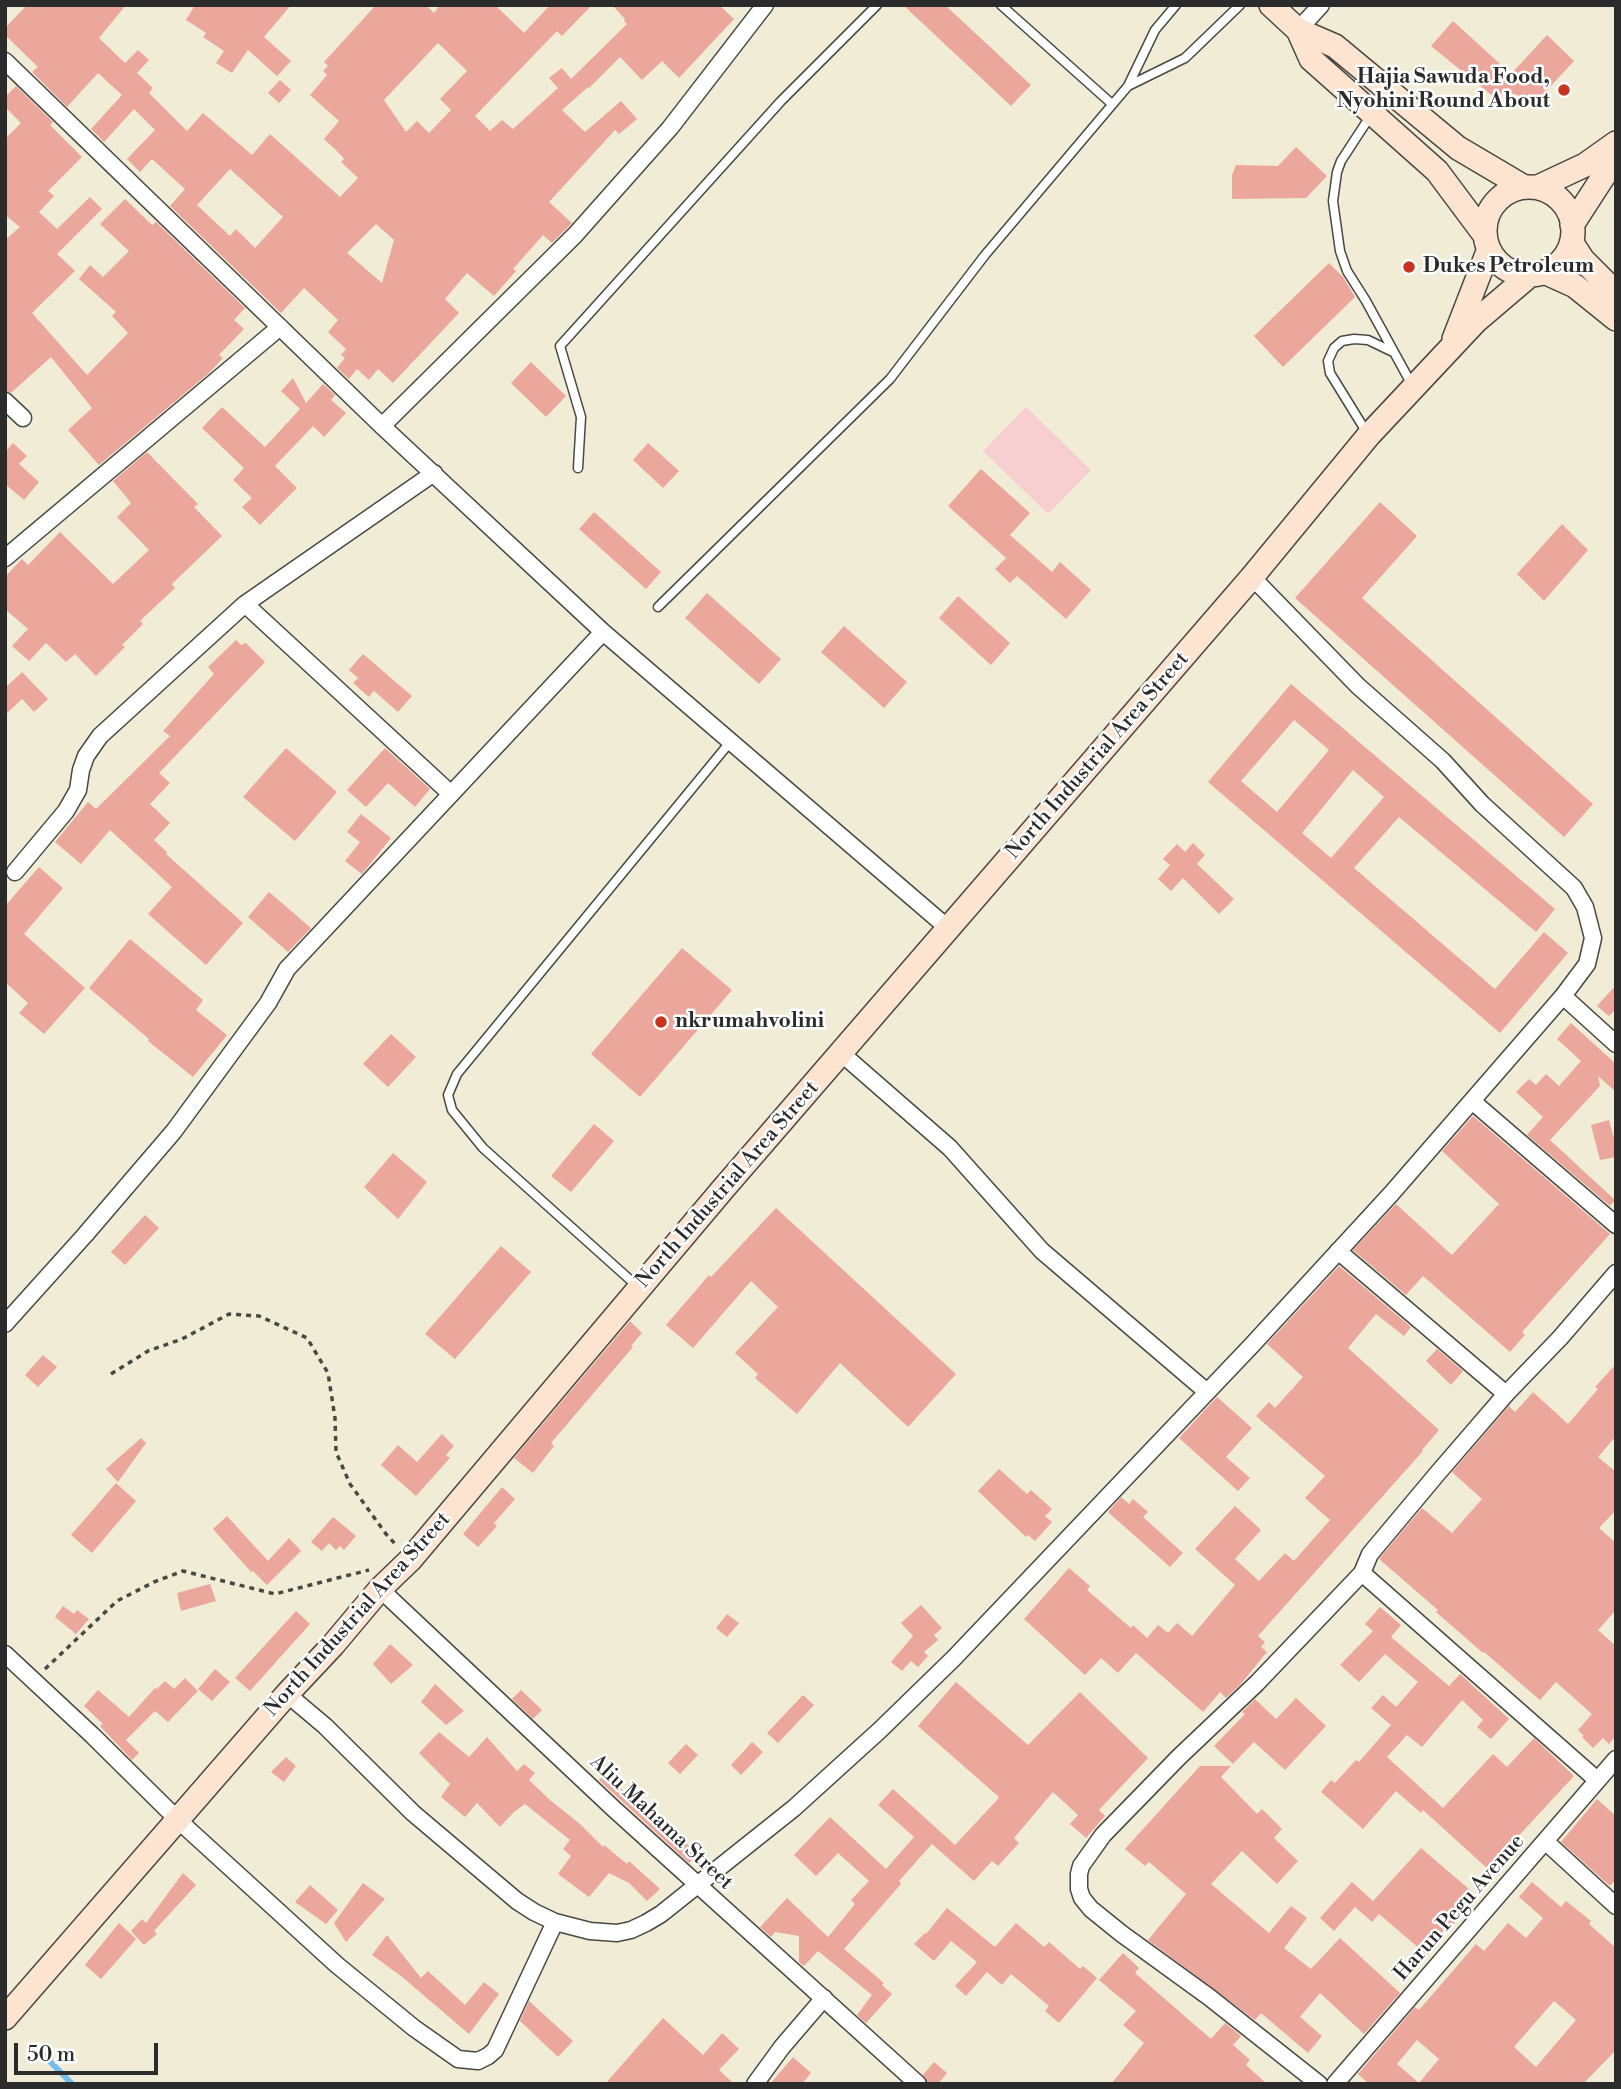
<!DOCTYPE html>
<html>
<head>
<meta charset="utf-8">
<style>
	body { margin:0 }
	#map { position:relative; width:1621px; height:2089px; overflow:hidden; background:#f0ecd5; font-family:"Libre Bodoni",serif }
	canvas { display:block }
	.frame { position:absolute; inset:0; border:7px solid #2b2b2b; pointer-events:none }
	.scale { position:absolute; left:14px; top:2043px; width:144px; height:32px; box-sizing:border-box; border:4px solid #2b2b2b; border-top:0; padding-left:9px; font-size:21px; line-height:24px; white-space:nowrap; color:#2b2b2b; -webkit-text-stroke:5px #fff; paint-order:stroke }
</style>
</head>
<body>
<div id="map">
<canvas width="1621" height="2089"></canvas>
<div class="frame"></div>
<div class="scale">50 m</div>
</div>
<script>
const g = document.querySelector('canvas').getContext('2d');
g.lineJoin = 'round';
function fillPath(path, color) { g.fillStyle = color; g.fill(path, 'evenodd'); }
const poly = rows => new Path2D(rows.map(r => 'M' + r).join(''));
function strokePath(path, color, width, dash) { g.strokeStyle = color; g.lineWidth = width; g.lineCap = dash ? 'butt' : 'round'; g.setLineDash(dash || []); g.stroke(path); }
function drawText(font, color, halo, rows, align = 'center') {
  g.font = font + ' "Libre Bodoni",serif'; g.lineWidth = 5; g.setLineDash([]); g.textBaseline = 'middle'; g.strokeStyle = halo; g.fillStyle = color; for (const [text, x, y, turn = 0] of rows) {
    g.save(); g.translate(x, y); g.rotate((+turn || 0) * Math.PI / 180); g.textAlign = isNaN(turn) ? turn : align; if (halo) g.strokeText(text, 0, 0); g.fillText(text, 0, 0); g.restore();
  }
}
fillPath(poly([
	[1026,407,1091,470,1048,514,983,451]
]), '#f7cfd0');
strokePath(poly([
	[37,2048,72,2084]
]), '#73bfed', 6);
fillPath(poly([
	[27,5,126,5,99,38,125,63,138,50,149,60,137,73,153,88,149,93,187,131,203,113,252,155,270,134,340,197,358,178,341,162,344,159,342,156,324,139,339,121,310,95,327,75,323,71,328,66,324,62,376,5,426,5,434,13,440,5,495,5,524,33,550,5,592,5,562,36,557,31,475,116,490,131,502,120,513,129,558,88,549,78,562,68,571,79,627,24,624,21,625,19,612,5,719,5,734,19,679,78,662,61,642,80,620,57,589,88,588,87,562,110,585,132,621,101,637,119,619,134,615,130,549,202,572,223,552,243,543,235,513,269,516,271,494,296,467,273,445,299,459,313,393,383,378,369,369,380,357,369,349,379,337,368,345,358,341,355,346,349,328,332,338,320,304,288,281,313,170,206,185,189,152,159,140,172,127,159,155,130,134,109,104,142,91,129,122,95,98,73,67,107,32,72,38,67,5,35,5,28],
	[438,43,467,71,440,99,451,110,429,133,417,121,406,132,384,100],
	[230,169,283,217,255,248,236,229,230,236,197,205],
	[376,224,394,240,382,283,347,253],
	[195,5,291,5,264,37,291,61,277,76,248,50,232,73,216,63,224,51,203,37,206,33,186,20],
	[903,5,945,5,1031,85,1011,106],
	[1453,21,1511,74,1547,35,1574,61,1537,101,1504,91,1495,98,1431,46],
	[280,80,291,90,279,103,268,93],
	[16,86,53,122,50,125,82,157,48,191,54,196,39,212,57,229,90,197,102,209,57,254,75,271,32,313,87,375,128,333,112,316,116,312,79,279,90,265,103,277,129,251,100,224,125,199,152,225,156,222,245,308,234,320,244,329,219,355,223,358,209,373,99,465,68,430,92,408,51,357,11,393,5,391,5,240,20,227,5,215,5,139,21,123,5,107,5,97],
	[1296,147,1327,176,1306,198,1232,199,1232,175,1236,165,1278,166],
	[1329,263,1343,277,1355,297,1283,367,1254,336],
	[531,362,566,396,546,417,511,383],
	[293,378,306,403,323,384,335,395,331,400,346,413,324,437,313,426,275,466,297,488,260,525,242,507,252,498,233,480,244,468,202,428,222,407,265,447,300,409,281,391],
	[13,443,27,456,19,464,39,482,24,500,5,484,5,452],
	[648,443,679,471,663,488,633,460],
	[147,452,198,504,194,507,222,536,172,584,175,588,140,621,143,624,122,645,125,647,96,676,75,654,66,662,46,643,29,661,12,646,28,629,5,609,5,577,22,559,28,565,60,532,113,584,149,550,117,517,131,503,113,481],
	[981,469,1030,513,1010,535,1052,572,1060,562,1091,590,1066,619,1017,576,1010,583,995,569,1006,558,948,506],
	[1380,502,1417,536,1362,598,1593,804,1564,837,1295,598],
	[594,512,661,572,646,589,579,529],
	[1562,524,1588,550,1544,601,1517,574],
	[707,593,781,659,759,684,685,618],
	[958,596,1010,643,991,665,939,618],
	[844,626,907,682,884,708,821,652],
	[236,640,241,645,246,643,265,662,159,773,170,783,150,804,170,823,154,840,167,852,166,854,243,923,206,965,148,914,172,887,110,830,81,864,55,842,88,802,96,809,170,736,163,731,214,674,208,667],
	[363,654,412,696,398,712,374,691,369,697,353,683,358,678,349,670],
	[22,672,48,699,34,712,22,699,5,715,5,688],
	[1291,684,1555,909,1536,932,1399,817,1354,868,1495,989,1544,932,1568,953,1500,1033,1208,782],
	[1294,720,1329,750,1277,812,1241,781],
	[1353,770,1384,797,1331,858,1302,833],
	[286,748,337,792,295,841,243,797],
	[385,748,430,789,415,807,388,783,366,807,347,790],
	[361,814,391,838,362,874,345,861,360,842,347,832],
	[1193,843,1205,855,1197,864,1234,899,1219,914,1183,878,1171,891,1158,879,1170,865,1163,859,1177,844,1185,852],
	[39,867,63,888,24,934,85,988,44,1034,19,1013,28,1003,5,982,5,906],
	[269,892,311,928,288,952,248,917],
	[130,939,203,1000,196,1010,227,1035,193,1077,148,1041,149,1039,89,988],
	[682,948,732,990,640,1097,591,1054],
	[1616,985,1616,1009,1609,1016,1597,1006],
	[1571,1023,1616,1064,1616,1092,1598,1076,1600,1086,1550,1140,1615,1200,1610,1206,1527,1135,1543,1117,1516,1092,1529,1079,1536,1085,1546,1074,1559,1086,1581,1061,1557,1039],
	[391,1034,416,1057,388,1087,363,1064],
	[1473,1116,1610,1234,1522,1332,1525,1335,1510,1352,1423,1276,1406,1295,1353,1250,1396,1204,1452,1255,1499,1204,1442,1151],
	[1609,1120,1616,1145,1616,1157,1600,1160,1591,1125],
	[594,1124,614,1141,571,1192,551,1176],
	[393,1153,427,1182,398,1219,364,1187],
	[776,1208,956,1374,908,1427,840,1363,797,1414,755,1378,758,1374,735,1353,778,1307,751,1281,693,1348,666,1325,709,1275,711,1277],
	[145,1215,159,1228,125,1265,111,1252],
	[501,1246,531,1272,455,1359,425,1334],
	[1339,1266,1411,1327,1404,1336,1376,1314,1348,1348,1439,1430,1422,1450,1423,1451,1258,1636,1265,1642,1261,1647,1267,1652,1240,1685,1226,1698,1220,1692,1203,1712,1136,1653,1118,1673,1101,1658,1085,1675,1024,1619,1069,1568,1090,1586,1087,1590,1131,1628,1133,1625,1147,1638,1158,1625,1168,1633,1177,1623,1192,1636,1235,1585,1195,1549,1235,1506,1261,1530,1235,1559,1259,1581,1285,1553,1294,1561,1330,1520,1305,1498,1325,1476,1256,1416,1269,1402,1275,1408,1303,1377,1267,1344],
	[630,1321,642,1333,631,1346,633,1347,551,1443,554,1446,533,1473,514,1458],
	[1437,1349,1463,1371,1451,1385,1426,1361],
	[43,1355,57,1367,38,1387,25,1375],
	[1616,1364,1616,1436,1598,1457,1616,1472,1616,1510,1599,1528,1616,1543,1616,1610,1598,1630,1616,1646,1616,1736,1609,1744,1603,1738,1593,1748,1582,1737,1584,1736,1578,1730,1592,1714,1556,1682,1540,1700,1484,1652,1483,1653,1436,1612,1438,1610,1379,1559,1422,1508,1452,1533,1482,1499,1452,1472,1509,1406,1515,1412,1533,1392,1568,1424,1598,1389,1595,1387],
	[1217,1397,1252,1428,1226,1457,1250,1478,1238,1491,1179,1438],
	[442,1434,454,1446,446,1455,450,1458,416,1496,381,1465,398,1445,417,1462],
	[141,1438,146,1443,118,1482,106,1469],
	[999,1469,1027,1494,1031,1490,1052,1509,1045,1516,1052,1522,1035,1541,1028,1535,1026,1537,978,1491],
	[116,1483,136,1501,92,1553,71,1535],
	[502,1487,515,1499,494,1523,497,1526,478,1547,463,1534],
	[1121,1497,1129,1504,1133,1499,1148,1512,1143,1517,1183,1553,1170,1567,1108,1512],
	[227,1516,268,1561,289,1538,301,1551,267,1585,253,1571,251,1572,213,1529],
	[333,1517,356,1536,344,1550,340,1546,336,1550,329,1543,322,1551,311,1542],
	[210,1584,216,1601,181,1611,177,1593],
	[921,1605,942,1628,934,1635,938,1640,924,1652,928,1656,918,1667,911,1661,902,1671,891,1662,913,1636,901,1623],
	[63,1606,74,1614,77,1610,89,1619,76,1634,55,1617],
	[1380,1607,1401,1625,1391,1637,1449,1686,1460,1674,1509,1719,1491,1739,1477,1727,1483,1720,1462,1700,1422,1747,1407,1735,1387,1757,1443,1808,1493,1754,1507,1767,1534,1738,1574,1776,1488,1869,1423,1810,1421,1813,1396,1791,1363,1829,1321,1792,1331,1780,1335,1783,1356,1760,1359,1762,1391,1725,1371,1708,1383,1695,1396,1707,1418,1682,1385,1654,1359,1682,1340,1665,1373,1631,1365,1624],
	[296,1611,310,1624,250,1691,235,1678],
	[727,1614,739,1623,727,1637,716,1628],
	[390,1644,413,1665,391,1684,373,1664],
	[215,1669,230,1682,212,1701,198,1689],
	[185,1678,198,1691,168,1722,155,1711,126,1740,139,1753,132,1760,100,1726,103,1724,84,1706,98,1690,129,1717,155,1688,157,1689,165,1681,174,1689],
	[956,1682,1028,1745,1080,1692,1148,1758,1099,1810,1105,1816,1086,1838,1070,1824,1078,1815,1053,1792,1014,1838,1019,1843,998,1866,992,1861,974,1881,932,1844,899,1881,901,1884,844,1949,884,1983,882,1985,892,1994,866,2023,857,2015,872,1995,818,1951,804,1966,799,1962,799,1936,775,1932,771,1937,760,1927,787,1898,828,1937,855,1904,851,1900,869,1881,838,1853,816,1876,794,1855,830,1817,886,1869,914,1837,878,1805,893,1789,955,1845,997,1800,999,1797,918,1726],
	[435,1684,464,1711,446,1725,421,1702],
	[521,1690,542,1710,533,1719,512,1699],
	[803,1695,814,1705,778,1743,767,1733],
	[1296,1698,1326,1726,1285,1770,1254,1742,1233,1764,1214,1746,1245,1714,1242,1712,1255,1699,1276,1719],
	[439,1732,469,1757,487,1737,517,1771,524,1764,535,1773,529,1780,550,1800,580,1824,603,1847,604,1845,627,1864,629,1861,660,1889,647,1901,629,1883,609,1873,589,1897,558,1874,571,1856,563,1849,570,1840,525,1804,514,1812,500,1827,477,1803,465,1817,441,1797,450,1784,419,1753],
	[752,1742,763,1752,741,1775,731,1765],
	[686,1744,698,1755,680,1774,668,1763],
	[286,1757,296,1766,284,1782,271,1772],
	[1200,1766,1231,1766,1221,1777,1257,1814,1262,1809,1282,1829,1274,1838,1298,1861,1277,1884,1242,1851,1211,1884,1269,1933,1291,1906,1307,1918,1284,1948,1311,1969,1340,1938,1400,1993,1364,2034,1320,1993,1300,2017,1322,2036,1308,2053,1261,2013,1255,2020,1148,1940,1186,1894,1149,1862,1145,1866,1125,1849],
	[605,1774,634,1800,682,1838,697,1855,689,1863,599,1780],
	[1597,1799,1616,1816,1616,1879,1610,1886,1561,1842],
	[1421,1848,1477,1896,1427,1955,1379,1914,1372,1922,1355,1907,1334,1931,1320,1918,1352,1882,1373,1901],
	[183,1873,196,1885,154,1931,157,1934,144,1945,131,1931,142,1919,146,1923],
	[1532,1882,1561,1907,1566,1901,1591,1921,1589,1924,1616,1948,1616,2050,1583,2084,1369,2084,1358,2074,1415,2007,1419,2010,1476,1944,1484,1951,1508,1923,1526,1938,1543,1918,1519,1897],
	[1554,2001,1576,2020,1536,2067,1514,2047],
	[1417,2040,1439,2059,1419,2083,1397,2064],
	[363,1883,385,1899,346,1942,334,1923],
	[310,1885,338,1910,326,1924,295,1902],
	[947,1908,995,1947,1016,1923,1044,1947,1049,1942,1080,1969,1083,1966,1097,1978,1059,2023,1045,2011,1049,2006,1011,1974,1002,1985,987,1972,966,1996,955,1986,977,1962,951,1941,934,1961,914,1944,925,1933,926,1934],
	[119,1923,136,1939,101,1979,85,1965],
	[387,1935,421,1978,428,1971,465,2005,484,1982,499,1994,469,2034,401,1976,372,1955],
	[1123,1953,1139,1968,1135,1973,1211,2039,1225,2023,1241,2036,1233,2045,1250,2060,1246,2065,1267,2084,1111,2084,1144,2043,1123,2025,1136,2011,1099,1980],
	[529,2001,573,2041,558,2057,520,2021],
	[663,2018,703,2055,722,2033,739,2049,719,2070,734,2084,605,2084],
	[793,2057,811,2073,802,2084,770,2084],
	[934,2062,947,2073,938,2084,928,2084,923,2075]
]), '#eba79c');
const lane = poly([
	[1001,5,1112,104],
	[1128,86,1185,58,1240,5],
	[1371,115,1341,161,1337,172,1333,201,1340,251,1347,271,1366,301,1412,385],
	[1367,433,1330,373,1328,361,1334,348,1342,341,1354,339,1368,340,1393,352],
	[578,468,581,417,560,346,781,101,877,5],
	[658,607,890,379,985,255,1128,86,1155,30,1176,5],
	[637,1286,483,1148,452,1110,448,1095,457,1074,731,741]
]);
const street = poly([
	[1298,30,1321,5],
	[5,61,382,426,603,632,949,929],
	[5,401,23,418],
	[382,426,575,235,670,128,765,5],
	[5,558,280,327],
	[245,604,451,794],
	[15,872,66,811,78,790,81,770,86,756,100,736,245,604,434,473],
	[1563,996,1616,1044],
	[841,1053,950,1148,1042,1251,1207,1392],
	[1472,1101,1616,1225],
	[1338,1251,1506,1394],
	[5,1324,85,1235,174,1131,268,1003,287,969,603,632],
	[1362,1573,1597,1780],
	[380,1589,614,1809,918,2084],
	[5,1654,92,1735,178,1820,337,1965,414,2028,458,2059,478,2061,488,2056,495,2050,555,1922],
	[287,1694,325,1726,413,1813,517,1901,534,1912,555,1922,590,1931,617,1933,631,1930,646,1923,661,1914,794,1808,880,1730,954,1658,1252,1345,1391,1194,1563,996,1587,964,1593,938,1585,907,1574,888,1482,804,1443,761,1358,686,1252,577],
	[1545,1841,1616,1906],
	[755,2084,782,2047,824,1998],
	[1319,2084,1209,1997,1122,1934,1091,1909,1082,1898,1079,1889,1079,1874,1081,1866,1103,1835,1179,1757,1257,1683,1362,1573,1370,1554,1437,1474,1506,1394,1560,1338,1616,1273],
	[1335,2084,1616,1759]
]);
const secondary = poly([
	[1271,5,1298,30,1335,46,1458,148,1524,187],
	[1298,30,1311,59,1437,171,1484,234],
	[1538,187,1585,165,1616,143],
	'1485 231a44 44 0 1 1 88 0a44 44 0 1 1-88 0Z',
	[1572,225,1616,157],
	[1572,243,1583,260,1616,293],
	[1544,272,1575,286,1616,319],
	[1454,339,1489,249],
	[5,2018,287,1694,333,1645,380,1589,410,1560,723,1189,1252,577,1369,435,1476,321,1530,275]
]);
strokePath(lane, '#494844', 11);
strokePath(street, '#494844', 19);
strokePath(secondary, '#494844', 26);
strokePath(poly([
	[111,1374,148,1351,182,1339,229,1314,259,1316,307,1338,328,1373,335,1418,336,1452,350,1484,386,1534,397,1546],
	[45,1669,117,1601,154,1582,183,1571,275,1594,369,1570]
]), '#494844', 3.5, [5, 5]);
strokePath(lane, '#fff', 8);
strokePath(street, '#fff', 16);
strokePath(secondary, '#fde4d0', 23);
for (const [x, y, r, color] of [
	[1564,90,7,"#c8321e"],
	[1409,267,7,"#c8321e"],
	[661,1022,7,"#c8321e"]
]) { const dot = new Path2D(); dot.arc(x, y, r, 0, 2 * Math.PI); g.fillStyle = color; g.fill(dot); strokePath(dot, '#fff', 2.5); }
drawText('bold 21px', '#2b2b2b', '#fff', [
	["Hajia Sawuda Food,",1550,78,"right"],
	["Nyohini Round About",1550,102,"right"],
	["Dukes Petroleum",1423,267],
	["nkrumahvolini",675,1022]
], 'left');
drawText('21px', '#2b2b2b', '#fff', [
	["North Industrial Area Street",1098,756,-49],
	["North Industrial Area Street",728,1185,-49],
	["North Industrial Area Street",358,1615,-48],
	["Aliu Mahama Street",661,1823,43],
	["Harun Pegu Avenue",1460,1908,-49]
]);
</script>
</body>
</html>
